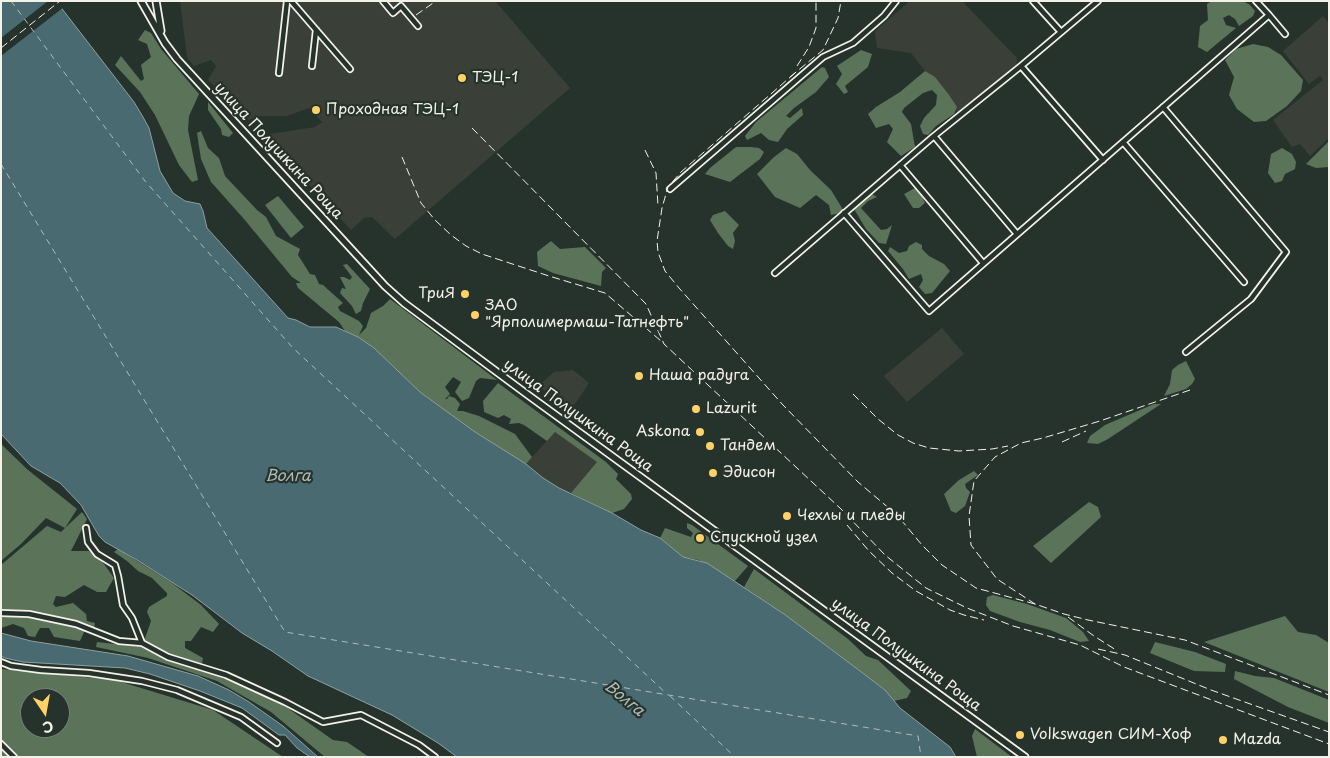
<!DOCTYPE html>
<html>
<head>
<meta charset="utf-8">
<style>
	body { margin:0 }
	#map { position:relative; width:1330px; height:758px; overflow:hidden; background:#26332d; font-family:"Playpen Sans",sans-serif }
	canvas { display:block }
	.frame { position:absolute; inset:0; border:2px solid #f4f1e8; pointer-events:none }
	.north { position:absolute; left:20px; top:688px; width:50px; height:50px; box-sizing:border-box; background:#26332d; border:1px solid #787f78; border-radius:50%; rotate:168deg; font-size:14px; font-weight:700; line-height:20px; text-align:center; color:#f4f1e8 }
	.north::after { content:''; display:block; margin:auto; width:18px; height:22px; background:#ffd166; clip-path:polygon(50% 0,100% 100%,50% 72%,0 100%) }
</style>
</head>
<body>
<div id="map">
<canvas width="1330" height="758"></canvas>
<div class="frame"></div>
<div class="north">С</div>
</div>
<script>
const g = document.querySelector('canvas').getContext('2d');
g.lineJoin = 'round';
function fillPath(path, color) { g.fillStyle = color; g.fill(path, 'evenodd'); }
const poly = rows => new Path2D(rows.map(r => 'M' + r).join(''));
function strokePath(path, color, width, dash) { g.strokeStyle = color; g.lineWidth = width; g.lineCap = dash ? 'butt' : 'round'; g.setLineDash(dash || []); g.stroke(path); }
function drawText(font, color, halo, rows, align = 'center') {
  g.font = font + ' "Playpen Sans",sans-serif'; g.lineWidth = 4.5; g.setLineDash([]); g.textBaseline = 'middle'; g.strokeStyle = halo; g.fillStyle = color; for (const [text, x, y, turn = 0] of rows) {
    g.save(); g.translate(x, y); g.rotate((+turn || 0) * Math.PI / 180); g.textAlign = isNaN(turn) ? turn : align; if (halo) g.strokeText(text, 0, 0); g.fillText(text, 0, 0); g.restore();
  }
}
fillPath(poly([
	[180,1,495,1,570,88,395,239,372,217,364,218,351,230,268,140,270,134,315,127,322,122,309,108,287,116,257,116,249,120,208,80,216,66,211,60,194,66,187,57],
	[910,1,962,1,1017,58,1016,73,962,118,911,53,877,48,875,31],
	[1323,16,1329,23,1329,138,1310,156,1300,144,1292,147,1273,120,1323,80,1320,76,1309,84,1283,51],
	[942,328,964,354,907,402,884,376],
	[573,370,589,383,571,410,538,386,554,372],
	[555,432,598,462,571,493,559,488,543,478,526,464]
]), '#3a4038');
fillPath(poly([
	[1212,1,1243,1,1250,5,1255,11,1253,16,1239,26,1235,19,1229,15,1223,18,1226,25,1236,28,1207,52,1198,47,1200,26,1208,20,1207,4],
	[145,30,151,33,161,49,199,94,189,116,188,130,198,180,192,182,179,165,155,115,140,92,115,65,121,56,141,81,144,79,141,65,151,57,147,44,138,40],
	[1253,44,1268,47,1281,55,1303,80,1301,91,1287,106,1266,121,1254,122,1237,109,1229,95,1234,77,1225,60,1236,49],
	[861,50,872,54,868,67,845,86,848,92,844,94,836,84,842,74,837,66],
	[822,67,825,68,829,77,816,92,794,108,786,116,790,118,802,108,803,115,787,129,778,142,769,140,761,133,747,140,745,136,756,122],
	[925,71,935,77,949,95,957,107,954,114,936,126,928,135,923,134,920,126,924,118,936,105,937,95,932,90,923,93,904,108,902,112,911,124,915,147,901,156,887,142,893,129,889,124,876,128,868,114,876,107,900,92],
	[208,102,233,133,229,137,222,135,221,129,208,110],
	[201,131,208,148,219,158,225,176,257,210,266,217,276,236,300,249,298,255,310,274,315,275,319,284,323,285,343,303,338,307,340,311,359,321,363,326,359,335,366,328,371,313,383,306,390,299,497,380,480,378,476,381,469,398,462,401,455,392,461,382,453,377,445,387,450,394,445,399,447,399,449,396,455,398,460,404,457,411,463,411,479,416,515,434,532,457,526,464,475,432,420,392,374,348,358,337,345,331,339,322,298,288,296,283,315,283,301,283,292,277,244,219,211,182,201,159,197,133],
	[1329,141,1329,167,1316,168,1306,164],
	[736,147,751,147,759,148,764,152,760,159,730,182,705,174,710,168],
	[786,148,797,154,810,170,831,190,842,208,841,213,831,215,829,205,816,195,800,208,775,197,757,174,774,157],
	[1282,148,1292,154,1296,162,1295,169,1285,174,1282,181,1275,183,1268,173,1271,154],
	[915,188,921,194,925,203,919,208,913,208,904,194],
	[872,194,877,197,868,201,861,208,881,230,887,229,892,225,886,244,879,243,866,229,854,209],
	[278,196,304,227,291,238,265,205],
	[725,211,739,225,733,233,735,241,733,249,728,246,718,233,710,220,713,215],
	[551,241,560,249,585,247,606,268,602,272,601,286,553,273,538,266,537,252],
	[916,242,922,245,922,249,929,256,944,264,950,271,932,293,925,294,919,287,923,280,921,274,909,279,903,269,888,251,890,247,899,253,907,251,909,246],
	[347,264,370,289,363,303,361,311,356,314,352,306,340,293,342,288,346,289,340,277,344,277,350,280,352,277,343,265],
	[1186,361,1195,379,1192,384,1186,389,1164,396,1170,384,1172,370,1178,365],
	[498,383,606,462,618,474,616,479,631,494,632,499,624,509,612,513,571,493,597,462,555,432,547,441,524,425,519,423,509,424,511,419,504,415,498,418,484,412,483,401],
	[1154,404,1161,404,1108,439,1098,444,1087,443,1090,436,1105,425],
	[1,444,28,470,77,509,65,528,82,512,87,519,71,551,89,551,104,564,114,578,106,592,97,592,84,585,65,597,56,596,53,604,56,607,73,603,86,614,87,621,95,623,94,631,84,632,80,641,54,637,49,628,40,628,35,637,28,636,24,628,13,624,1,628,1,565,47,526,61,532,65,528,46,518,21,544,1,561],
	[974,471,978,475,965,484,966,488,970,492,965,506,956,513,951,511,944,494,959,480],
	[1089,502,1098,507,1101,517,1051,563,1033,546],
	[687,523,692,525,748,566,735,581,699,560,683,557,660,538,665,528,691,537,693,533,687,528],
	[118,549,172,583,201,605,219,624,213,632,201,627,191,641,185,641,185,648,203,658,202,663,194,662,193,666,208,668,220,677,279,702,333,740,347,742,369,757,325,757,271,712,217,681,148,658,96,647,97,642,142,647,151,621,147,612,149,607,167,596,167,593,152,578,138,571,127,561,114,552],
	[754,569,848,639,866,656,878,660,911,691,907,698,894,701,885,690,856,668,784,614,744,587],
	[993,595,1027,604,1066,618,1083,632,1089,641,1080,642,1050,630,1020,622,990,611,986,605,987,597],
	[1285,616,1298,632,1316,635,1329,643,1329,692,1204,642],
	[1155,642,1195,652,1226,664,1225,672,1194,671,1150,653],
	[1,669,115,680,213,710,283,757,1,757],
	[30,698,60,698,60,728,30,728],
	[1235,671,1255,676,1274,678,1329,700,1329,723,1288,707,1234,679],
	[975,729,1012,757,977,757,972,736]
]), '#5b7459');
const water = poly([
	[1,1,56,1,134,102,143,117,149,128,160,171,173,193,185,201,200,204,203,211,207,228,288,318,296,320,310,327,336,327,358,337,374,348,420,392,475,432,526,464,543,478,559,488,612,513,641,530,660,538,683,557,707,563,784,614,856,668,885,690,900,708,950,747,956,757,457,757,438,743,392,715,308,676,272,651,242,633,192,595,137,560,105,542,99,536,81,505,60,483,31,466,1,434,1,1],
	[1,633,31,641,128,656,198,676,229,690,249,702,283,726,318,757,310,757,297,748,285,735,279,735,242,708,200,691,150,674,125,668,23,662,5,658,1,656,1,633]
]);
fillPath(water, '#496a70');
strokePath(water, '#8da0a0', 1);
fillPath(poly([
	[48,1,59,1,64,7,1,56,1,38]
]), '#26332d');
strokePath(poly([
	[11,1,145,181,293,348,667,694],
	[1,164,285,632,918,736,921,757],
	[670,696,735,757]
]), '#b0bbb8', 1, [6, 5]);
const minor = poly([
	[291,1,350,69],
	[383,1,393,13,401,6,418,26],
	[1033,1,1061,32],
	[1256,1,1269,15],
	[312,66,316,30],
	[1021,66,1103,160],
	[279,73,287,1],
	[1163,107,1286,252,1251,299,1186,352],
	[934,136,1017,234],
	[1123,142,1244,282],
	[900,165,983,263],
	[670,189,823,57,853,43,884,16,896,1],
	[844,213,929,311,1269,15,1285,34],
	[775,273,934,136,1021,66,1098,1],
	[86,528,88,542,97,554,115,565,118,576,123,605,132,618,142,643,168,657,226,675,285,702,323,722,361,715,419,745,435,757],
	[1,613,29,614,76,624,119,641,142,643],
	[1,662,11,666,41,670,89,673,142,681,177,690,241,717,277,743],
	[1,744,14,757]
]);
const major = poly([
	[141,1,165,43,177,59,385,286,404,303,528,395,1025,757],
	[156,1,161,31]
]);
strokePath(minor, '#f4f1e8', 8);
strokePath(major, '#f4f1e8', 9);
strokePath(minor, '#26332d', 4.5);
strokePath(major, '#26332d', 5.5);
strokePath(poly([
	[416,15,436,1],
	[1,48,60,1],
	[797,66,809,47,816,28,816,1],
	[795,73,681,172,668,187,662,208,657,241,658,252,665,271,679,288,783,405,858,482,897,515,922,545,942,565,976,588,1035,604],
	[790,77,823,50,838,18,841,1],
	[472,128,646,304,664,344,841,509,885,555,926,588,967,608,1013,626,1080,645,1124,667,1329,744],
	[645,150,656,173,658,206],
	[402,157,421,203,435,220,451,235,466,246,482,254,549,276,605,293,661,341],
	[1190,390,1100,421,1043,438,1021,443,995,457,974,481,969,516,971,545,997,579,1035,604,1064,614,1088,620,1185,640,1329,695],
	[853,394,878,419,898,435,913,443,929,448,959,451,992,449,1008,446],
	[1062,442,1086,431],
	[847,525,869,551,892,573,916,591,950,610,964,615,984,620],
	[1068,617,1094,636,1116,650],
	[1098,649,1125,655,1211,690,1329,732]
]), '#f4f1e8', 1, [8, 4]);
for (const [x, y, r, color] of [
	[462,78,5,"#ffd166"],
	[316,110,5,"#ffd166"],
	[465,294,5,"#ffd166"],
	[475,315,5,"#ffd166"],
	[639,376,5,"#ffd166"],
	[696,409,5,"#ffd166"],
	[700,432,5,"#ffd166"],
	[710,446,5,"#ffd166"],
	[713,473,5,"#ffd166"],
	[787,516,5,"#ffd166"],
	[700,538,5,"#ffd166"],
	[1020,735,5,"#ffd166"],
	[1223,740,5,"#ffd166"]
]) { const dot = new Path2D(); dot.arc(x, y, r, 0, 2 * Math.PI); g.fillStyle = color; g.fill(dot); strokePath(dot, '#26332d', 2); }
drawText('15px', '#f4f1e8', '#26332d', [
	["ТЭЦ-1",472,78],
	["Проходная ТЭЦ-1",326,110],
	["ТриЯ",455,294,"right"],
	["ЗАО",485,306],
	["\"Ярполимермаш-Татнефть\"",485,323],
	["Наша радуга",649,376],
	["Lazurit",706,409],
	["Askona",690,432,"right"],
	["Тандем",720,446],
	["Эдисон",723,473],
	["Чехлы и пледы",797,516],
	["Спускной узел",710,538],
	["Volkswagen СИМ-Хоф",1030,735],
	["Mazda",1233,740]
], 'left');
drawText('15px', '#f4f1e8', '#26332d', [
	["улица Полушкина Роща",278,151,47],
	["улица Полушкина Роща",578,416,36],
	["улица Полушкина Роща",906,655,36]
]);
drawText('italic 16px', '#b0bbb8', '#26332d', [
	["Волга",288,477],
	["Волга",624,699,39]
]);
</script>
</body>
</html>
